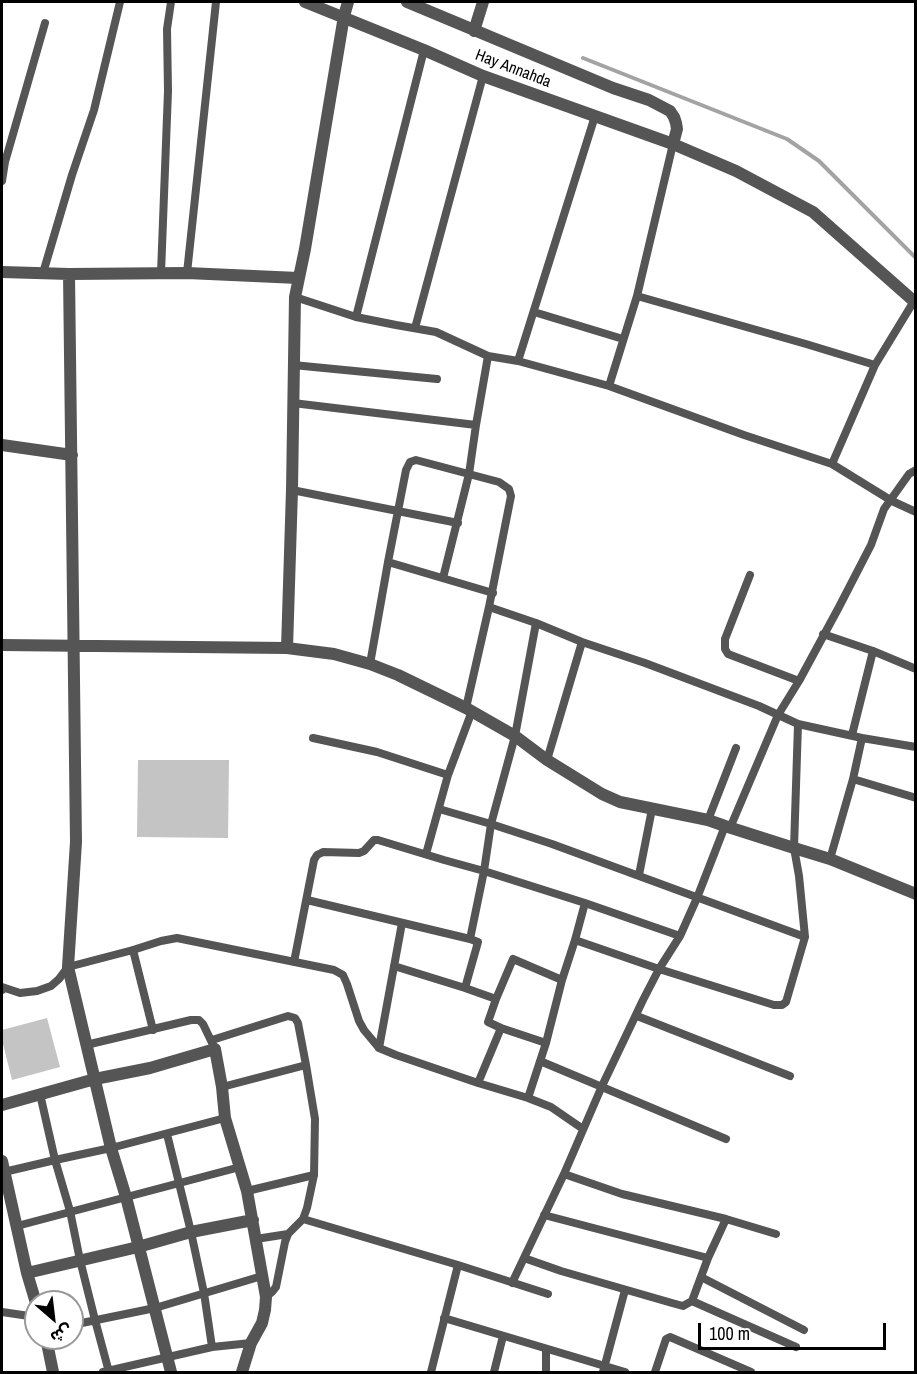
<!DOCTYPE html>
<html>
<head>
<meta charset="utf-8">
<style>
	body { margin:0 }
	#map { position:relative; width:917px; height:1374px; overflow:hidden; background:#fff; font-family:"Archivo Narrow","Noto Sans Arabic",sans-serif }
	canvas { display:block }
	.frame { position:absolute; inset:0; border:3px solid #000; pointer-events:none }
	.north { position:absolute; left:24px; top:1290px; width:60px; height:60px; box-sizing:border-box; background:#fff; border:2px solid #999; border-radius:50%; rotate:152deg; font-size:16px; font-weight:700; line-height:24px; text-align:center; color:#000 }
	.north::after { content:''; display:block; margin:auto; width:21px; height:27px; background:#000; clip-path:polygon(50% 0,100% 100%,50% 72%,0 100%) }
	.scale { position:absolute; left:698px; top:1323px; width:188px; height:27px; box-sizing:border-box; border:3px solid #000; border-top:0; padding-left:8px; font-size:18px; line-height:21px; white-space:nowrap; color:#000; -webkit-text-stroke:4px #fff; paint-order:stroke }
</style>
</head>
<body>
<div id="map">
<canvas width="917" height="1374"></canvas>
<div class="frame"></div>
<div class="north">ش</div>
<div class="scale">100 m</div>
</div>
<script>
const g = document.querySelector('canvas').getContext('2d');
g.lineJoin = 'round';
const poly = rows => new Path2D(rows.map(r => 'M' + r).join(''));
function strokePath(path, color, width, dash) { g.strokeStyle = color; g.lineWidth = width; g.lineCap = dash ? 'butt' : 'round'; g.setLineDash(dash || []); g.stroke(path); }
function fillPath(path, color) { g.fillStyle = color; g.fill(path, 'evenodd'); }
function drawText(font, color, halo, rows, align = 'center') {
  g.font = font + ' "Archivo Narrow",sans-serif'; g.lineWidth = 4.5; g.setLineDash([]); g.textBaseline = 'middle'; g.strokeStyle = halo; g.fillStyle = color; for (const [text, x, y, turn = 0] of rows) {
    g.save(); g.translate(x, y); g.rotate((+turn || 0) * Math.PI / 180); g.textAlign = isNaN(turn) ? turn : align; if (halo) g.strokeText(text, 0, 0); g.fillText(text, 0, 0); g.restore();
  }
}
strokePath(poly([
	[583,58,787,139,819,161,916,258]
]), '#a3a3a3', 4);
fillPath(poly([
	[138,760,229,760,228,838,137,837],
	[47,1018,60,1067,12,1080,2,1040,2,1030]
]), '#c4c4c4');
strokePath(poly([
	[2,181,5,162,45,23],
	[43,273,72,175,94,110,120,2],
	[161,273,168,91,167,29,171,2],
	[187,273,216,2],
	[637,296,806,344,875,365],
	[295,297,356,317,396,325,436,332,488,356,518,361,609,386,637,296,673,144],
	[534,312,623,339],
	[356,317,424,50],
	[415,328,483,76],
	[518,361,595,116],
	[293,365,437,379],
	[609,386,744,435,832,464,892,501,916,512],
	[293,403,476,425],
	[832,464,875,365,914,301],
	[292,490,458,523],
	[388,562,493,593],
	[750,575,725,639,725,649,728,654,799,681],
	[443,578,469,474,476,425,488,356],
	[823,634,873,651,916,669],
	[370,664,388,562,406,470,410,462,416,460,499,482,509,489,511,496,489,607],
	[466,708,489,607,536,623,582,642,645,663,759,706,798,724,862,738,853,779,830,859],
	[852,735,873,651],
	[313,738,377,752,448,775],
	[862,738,916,747],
	[547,760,582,642],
	[853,779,916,798],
	[439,809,491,824,552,844,805,937],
	[708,820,736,748],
	[730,828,778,715,799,681,839,607,871,545,884,509,909,474,916,470],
	[426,854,448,775,472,711],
	[639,875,652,809],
	[307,900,470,939,484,871,491,824,515,736,536,623],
	[585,903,575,940,659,969,774,1005,782,1005,786,1002,805,937,799,876,794,848,798,724],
	[133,950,153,1030],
	[294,962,314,860,317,855,323,852,359,853,364,851,374,840,378,840,444,860,484,871,585,903,680,936],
	[394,966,465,988,478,942,470,939],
	[465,988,496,999,488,1022,501,1028,478,1083],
	[2,990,2,987,20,993,37,991,51,986,59,979,68,967,133,950,161,941,177,938,334,970,343,975,347,984,359,1021,364,1030,379,1048,396,1055,478,1083,528,1098,551,1107,583,1129],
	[496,999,513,959,562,980],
	[637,1016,790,1076],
	[501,1028,546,1043],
	[212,1040,288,1016,295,1018,298,1023,306,1065],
	[86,1045,191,1020,199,1020,203,1024,215,1049],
	[379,1048,402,923],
	[540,1061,726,1139],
	[222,1087,306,1065,315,1119,314,1175,307,1208,303,1219,288,1234,285,1242,276,1287,272,1292,266,1297],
	[40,1094,55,1160,70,1211,80,1260,95,1320,109,1372],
	[528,1098,546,1043,562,980,575,940],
	[167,1134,191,1232,204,1293,212,1347],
	[4,1172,55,1160,111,1148,225,1118],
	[564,1174,622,1194,726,1219,776,1234],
	[247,1191,314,1175],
	[544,1215,708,1258],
	[303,1219,458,1265,431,1372],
	[17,1226,240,1167],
	[256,1239,288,1234],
	[524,1258,561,1271,672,1303,683,1306,692,1301,796,1347],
	[458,1265,548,1294],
	[701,1277,804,1330],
	[512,1283,564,1174,602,1086,643,1000,659,969,680,936,697,898,725,826],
	[692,1301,708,1258,726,1219],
	[2,1312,36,1317],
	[444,1318,625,1372],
	[72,1325,155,1308,262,1276],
	[103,1372,212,1347,251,1343],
	[494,1372,503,1336],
	[546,1372,546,1350],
	[603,1372,625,1290],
	[655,1372,666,1339,670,1337,751,1372]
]), '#555', 8);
strokePath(poly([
	[305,2,424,50,483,76,673,144,736,171,813,212,916,303],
	[407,2,613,88,649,100,670,111,674,117,676,123,677,129,673,144],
	[474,31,483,2],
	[2,272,69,274,187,273,298,278],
	[69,274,76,842,68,967,111,1148,126,1197,171,1372],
	[2,445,72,455],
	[2,645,287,648,334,654,370,664,398,675,466,708,515,736,547,760,602,794,620,802,708,820,725,826,794,848,830,859,916,894],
	[287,648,292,490,295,297,305,249,344,16,348,2],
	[2,1105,95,1079,150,1068,215,1049,222,1087,225,1118,247,1191,266,1297,265,1310,262,1323,251,1343,242,1372],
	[2,1161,27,1273,36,1303],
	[27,1273,138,1247,191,1232,253,1220],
	[46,1338,53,1372]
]), '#555', 12);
drawText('16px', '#000', '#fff', [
	["Hay Annahda",513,69,21]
]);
</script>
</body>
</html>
